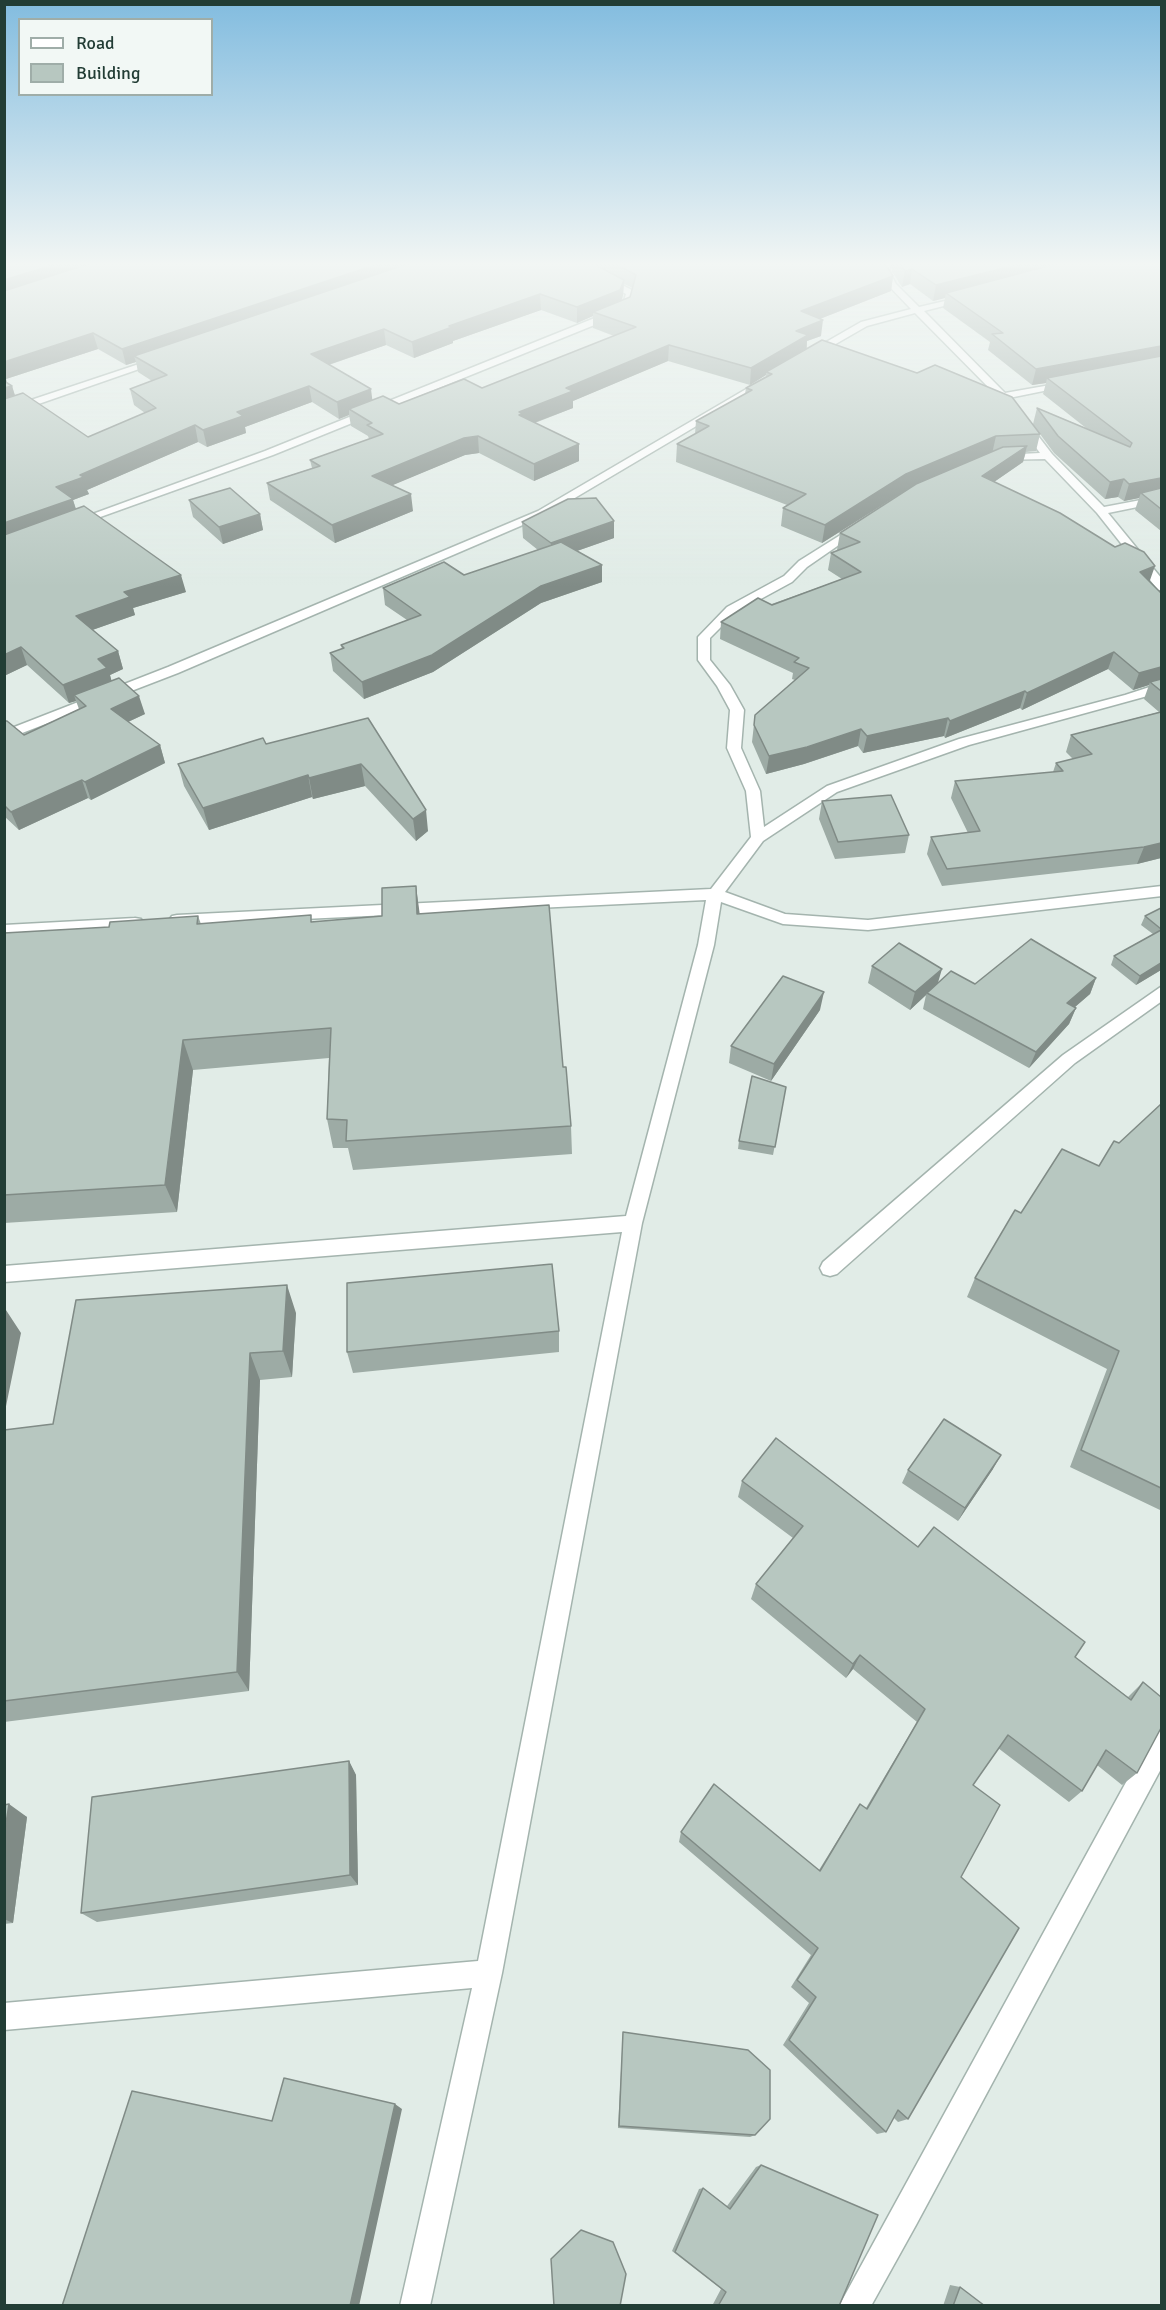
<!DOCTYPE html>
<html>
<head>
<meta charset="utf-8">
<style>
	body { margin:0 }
	#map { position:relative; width:1166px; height:2310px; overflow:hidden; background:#e1ece7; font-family:Signika,sans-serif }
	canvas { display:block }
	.frame { position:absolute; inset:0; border:6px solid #223d35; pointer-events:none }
	.legend { position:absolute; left:18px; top:18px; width:195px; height:78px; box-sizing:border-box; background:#f2f8f5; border:2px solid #9fada8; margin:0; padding:8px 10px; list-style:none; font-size:18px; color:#223d35 }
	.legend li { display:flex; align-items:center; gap:12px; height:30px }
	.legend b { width:30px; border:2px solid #9fada8 }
</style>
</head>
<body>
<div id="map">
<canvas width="1166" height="2310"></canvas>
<div class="frame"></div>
<ul class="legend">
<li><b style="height:8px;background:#fff"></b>Road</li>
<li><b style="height:16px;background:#b7c7c0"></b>Building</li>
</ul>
</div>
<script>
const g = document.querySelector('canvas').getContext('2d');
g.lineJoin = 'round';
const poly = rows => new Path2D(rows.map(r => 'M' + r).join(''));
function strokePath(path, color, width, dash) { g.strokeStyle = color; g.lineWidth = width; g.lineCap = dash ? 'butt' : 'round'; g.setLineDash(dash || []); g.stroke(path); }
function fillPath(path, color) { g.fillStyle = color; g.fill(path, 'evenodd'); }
const minor = poly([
	[567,263,578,263,634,291,629,311,273,455,78,525,70,525,68,523,265,451,622,307,626,294,567,263],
	[881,263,889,263,890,273,896,284,919,307,971,295,971,299,924,311,1005,393,1073,381,1073,385,1009,398,1052,454,1104,507,1162,496,1162,502,1108,513,1162,579,1162,590,1158,590,1097,513,1045,459,997,460,996,458,1001,455,1040,453,999,398,915,313,867,326,813,357,807,357,807,353,861,322,911,309,888,285,882,273,881,263],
	[157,358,165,360,4,416,4,409,157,358],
	[765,378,769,379,769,383,546,515,178,673,4,740,4,731,168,667,538,511,765,378],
	[858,524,862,525,862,529,807,567,792,582,735,613,710,638,710,660,730,685,744,710,741,748,760,791,764,827,827,786,959,739,1125,695,1162,683,1162,692,969,745,837,792,763,841,725,892,785,914,868,920,1162,886,1162,896,868,930,783,924,721,902,714,945,642,1223,502,1973,430,2306,400,2306,472,1988,4,2030,4,2003,478,1961,622,1232,4,1282,4,1266,626,1216,698,945,706,900,177,925,172,924,169,920,172,916,177,915,711,889,751,837,746,791,727,748,730,710,717,686,698,660,698,637,727,607,784,576,799,561,858,524],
	[135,918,141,919,143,923,141,927,4,935,4,925,135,918],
	[1162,986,1162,1001,1075,1063,837,1274,830,1276,823,1274,820,1268,823,1262,1063,1055,1162,986],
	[1162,1730,1162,1767,916,2225,871,2306,839,2306,1153,1733,1162,1730]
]);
strokePath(minor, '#a4b4ae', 3);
fillPath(minor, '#fff');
fillPath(poly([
	[4,263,885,263,893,276,891,291,820,319,821,336,807,341,807,349,1033,424,1037,408,1086,428,1043,394,1046,383,1032,385,988,350,990,342,943,308,945,298,933,301,910,284,902,287,892,272,891,263,1161,263,1161,531,1135,510,1139,498,1124,501,1118,497,1105,499,1054,453,1040,434,1036,451,1026,452,1023,462,994,482,1150,581,1161,593,1161,858,1137,864,942,886,927,854,931,837,968,833,951,798,955,781,1053,772,1056,763,1073,759,1066,752,1071,735,1159,712,1144,699,1149,685,1133,690,1108,669,1022,710,1020,708,945,738,944,736,863,753,858,746,804,764,766,774,752,742,755,715,795,680,792,679,793,673,720,639,721,622,842,579,828,570,831,553,838,550,837,550,840,533,904,491,822,543,781,526,783,508,787,505,676,462,677,444,695,434,696,421,745,394,746,388,766,377,766,375,750,385,668,361,573,401,573,408,535,423,579,444,579,461,534,481,479,453,465,455,392,485,413,511,335,543,270,500,267,483,312,468,310,460,369,439,368,436,351,426,349,415,339,419,312,402,245,427,246,433,207,447,198,442,87,490,89,494,73,500,76,509,186,592,133,608,135,615,92,630,118,651,123,669,110,675,111,681,145,714,128,722,160,745,165,763,91,800,88,798,19,830,4,816,4,721,24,735,79,709,76,701,69,703,27,665,4,676],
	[624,284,633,288,630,297,622,301,623,295],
	[541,310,577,323,593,316,593,328,614,336,482,388,399,404,372,400,329,365,386,345,414,358,453,343,453,341],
	[98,349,126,365,136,362,138,372,152,381,130,389,134,405,145,413,88,437,15,396,12,386,7,382,6,379],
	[189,500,260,514,263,530,223,544,193,517],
	[522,522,614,538,577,551,602,582,541,603,433,672,364,699,333,671,330,653,342,649,341,645,407,620,385,605,383,588,464,575,538,550,523,538],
	[368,718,428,831,416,841,365,786,313,799,312,797,209,830,184,786,178,764,266,744],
	[822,801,909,835,905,853,835,859,819,819],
	[416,886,419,914,563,1067,571,1126,572,1154,353,1170,348,1148,333,1148,327,1119,329,1058,193,1070,177,1212,4,1223,4,933,109,927,198,916,201,924,312,922,382,916],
	[1161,908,1161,970,1136,985,1111,965,1114,956,1153,934,1141,925,1145,916],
	[872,966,938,983,975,984,1096,978,1090,994,1075,1007,1076,1008,1069,1024,1029,1068,923,1009,926,995,910,1010,868,983],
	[820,1010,771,1081,729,1063,731,1046],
	[786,1087,773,1155,738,1149,739,1141],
	[1161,1104,1161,1508,1160,1510,1070,1467,1107,1369,967,1297,975,1278,1021,1213,1099,1166,1119,1143],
	[296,1313,292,1377,260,1380,249,1691,4,1722,4,1430,53,1424],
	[559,1331,559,1352,353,1373,347,1352],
	[993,1469,958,1521,902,1483,908,1470],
	[742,1481,918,1547,1075,1657,1128,1697,1143,1682,1137,1773,1122,1785,1097,1765,1082,1791,1069,1802,998,1748,973,1785,961,1877,908,2119,898,2122,894,2118,886,2132,877,2134,783,2045,809,2003,791,1987,811,1955,679,1842,681,1832,819,1870,860,1804,866,1808,917,1722,853,1669,846,1678,751,1599,756,1584,793,1538,738,1497],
	[349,1761,356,1775,358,1885,97,1922,81,1913],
	[4,1805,27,1817,13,1923,4,1924],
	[623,2032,755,2135,750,2137,618,2128],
	[761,2165,839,2306,712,2306,721,2289,672,2251,699,2189,703,2188,727,2206,756,2167],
	[950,2285,960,2287,985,2306,943,2306]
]), '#9daba5');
fillPath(poly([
	[60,263,112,263,4,297,4,280],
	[381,263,428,263,134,356,136,362,126,365,122,349],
	[1024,263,1080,263,946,293,945,298,933,301,936,285],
	[912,269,910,284,902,287,905,271],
	[893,276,891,291,799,327,801,311],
	[624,280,623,295,620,305,593,312,593,316,577,323,577,307],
	[540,294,541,310,453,341,453,343,414,358,412,342,449,326],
	[823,320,821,336,807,341,806,351,766,372,766,375,750,385,751,368,796,331],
	[384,329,386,345,313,370,311,354],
	[93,333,98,349,6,379,8,386,4,387,4,362],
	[669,345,668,361,573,401,573,408,523,427,519,412,566,388],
	[1161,346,1161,362,1047,378,1046,383,1032,385,1036,369],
	[12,386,17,402,4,407,4,388],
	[309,386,312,402,245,427,246,433,207,447,203,430,237,412],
	[371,389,373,405,349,409,349,415,339,419,337,402],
	[195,425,198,442,87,490,89,494,73,500,78,516,4,543,4,523,56,487,80,475],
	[478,436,479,453,465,455,374,493,372,476,464,438],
	[996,436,992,454,903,492,822,543,825,525,906,474],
	[579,444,579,461,534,481,534,464],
	[1027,446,1023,462,978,493,982,476],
	[1161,478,1161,495,1141,493,1139,498,1124,501,1129,484],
	[1124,479,1118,497,1105,499,1110,482],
	[411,494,413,511,335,543,332,525],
	[260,514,263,530,223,544,219,527],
	[614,521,614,538,551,560,551,543],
	[602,565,602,582,541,603,433,672,364,699,362,682,541,586],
	[1155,566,1149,583,1140,572],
	[181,575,186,592,133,608,135,615,81,634,76,616,124,592],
	[21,647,27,665,4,676,4,655],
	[118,651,123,669,110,675,113,686,74,695,76,701,69,703,63,685,98,659],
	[1114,652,1108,669,1022,710,1027,693],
	[1161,667,1161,682,1150,682,1149,685,1133,690,1139,673],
	[1025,691,1020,708,945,738,950,721],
	[139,696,145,714,117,727,111,709],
	[948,718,944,736,863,753,867,736],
	[861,729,858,746,804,764,766,774,769,756],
	[160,745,165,763,91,800,85,782],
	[361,764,365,786,313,799,309,778],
	[308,775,312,797,209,830,203,808],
	[82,780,88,798,19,830,11,812],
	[426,810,428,831,416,841,413,819],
	[1161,843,1161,858,1137,864,1144,847],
	[416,886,420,916,417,914],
	[1161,963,1161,970,1136,985,1140,976],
	[942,969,937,986,927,993,926,995,910,1010,915,992],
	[1096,978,1090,994,1061,1019,1067,1003],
	[824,992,820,1010,771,1081,774,1064],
	[1076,1008,1069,1024,1029,1068,1036,1052],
	[183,1040,193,1070,177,1212,165,1185],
	[287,1285,296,1313,292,1377,283,1351],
	[4,1307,21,1333,4,1416],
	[250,1353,260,1380,249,1691,237,1672],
	[1001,1455,993,1469,958,1521,965,1508],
	[860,1655,853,1669,846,1678,853,1664],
	[349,1761,356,1775,358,1885,350,1875],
	[9,1804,27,1817,13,1923,4,1919,4,1836],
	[395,2104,402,2109,359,2306,350,2306]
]), '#808b86');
const building = poly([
	[4,263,60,263,4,280,4,263],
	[91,263,381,263,122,349,93,333,4,362,4,291,91,263],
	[410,263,592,263,624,280,620,290,577,307,540,294,449,326,452,327,412,342,384,329,311,354,371,389,337,402,309,386,237,412,243,416,203,430,195,425,80,475,84,477,56,487,73,499,4,523,4,399,23,393,88,437,156,408,130,389,167,375,134,356,410,263],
	[614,263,885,263,893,276,801,311,823,320,796,331,808,335,751,368,669,345,566,388,573,391,519,412,523,413,519,415,579,444,534,464,478,436,464,438,372,476,411,494,332,525,267,483,320,466,310,460,383,434,367,425,372,423,349,409,383,396,399,404,464,379,482,388,636,327,593,312,630,297,636,275,614,263],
	[899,263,1024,263,936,285,912,269,905,271,899,263],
	[1059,263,1161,263,1161,346,1036,369,992,334,1003,333,946,293,1059,263],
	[822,340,917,373,935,365,1012,397,1040,434,996,436,906,474,825,525,783,508,806,494,677,444,709,426,696,421,752,390,746,388,772,374,766,372,822,340],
	[1161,356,1161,478,1129,484,1124,479,1110,482,1058,436,1037,408,1130,447,1132,443,1047,378,1161,356],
	[4,381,12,386,4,388,4,381],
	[1027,446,982,476,1060,513,1115,547,1125,543,1144,552,1155,566,1140,572,1161,593,1161,667,1139,673,1114,652,1027,693,1025,691,950,721,948,718,867,736,861,729,807,747,769,756,754,725,755,715,809,668,794,662,799,658,721,622,758,598,772,605,861,572,831,553,860,542,840,533,916,484,1003,447,1027,446],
	[230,488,260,514,219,527,189,500,230,488],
	[1161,488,1161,509,1141,493,1161,488],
	[596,498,614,521,551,543,522,522,568,499,596,498],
	[84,506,181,575,124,592,130,597,76,616,118,651,98,659,107,668,63,685,21,647,4,655,4,535,84,506],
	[561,542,602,565,541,586,432,655,362,682,330,653,344,648,341,645,421,615,383,588,444,562,464,575,561,542],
	[119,678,139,696,111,709,160,745,85,782,82,780,11,812,4,805,4,721,7,721,24,735,86,706,74,695,119,678],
	[1161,679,1161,691,1150,682,1161,679],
	[1161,712,1161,843,1144,847,947,869,931,837,980,831,955,781,1063,771,1056,763,1092,754,1071,735,1161,712],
	[368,718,426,810,413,819,361,764,309,778,308,775,203,808,178,764,263,738,266,744,368,718],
	[891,795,909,835,838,842,822,801,891,795],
	[416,886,417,914,549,905,563,1067,566,1067,571,1126,346,1141,347,1120,327,1119,331,1028,183,1040,165,1185,4,1195,4,933,109,927,110,922,198,916,197,924,311,915,311,922,382,916,382,888,416,886],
	[1161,908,1161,929,1145,916,1161,908],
	[1161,930,1161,963,1140,976,1114,956,1161,930],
	[1031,939,1096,978,1067,1003,1076,1008,1036,1052,927,993,951,971,975,984,1031,939],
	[899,943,942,969,915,992,872,966,899,943],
	[783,976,824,992,774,1064,731,1046,783,976],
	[752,1076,786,1087,775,1147,739,1141,752,1076],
	[1161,1104,1161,1488,1081,1450,1119,1351,975,1278,1015,1210,1021,1213,1062,1149,1099,1166,1114,1141,1119,1143,1161,1104],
	[552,1264,559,1331,347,1352,347,1283,552,1264],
	[287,1285,283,1351,250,1353,237,1672,4,1701,4,1430,53,1424,76,1300,287,1285],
	[944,1419,1001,1455,965,1508,908,1470,944,1419],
	[776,1438,918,1547,934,1527,1085,1642,1075,1657,1131,1700,1143,1682,1161,1697,1161,1728,1137,1773,1106,1750,1082,1791,1008,1735,973,1785,1000,1805,961,1877,1019,1928,908,2119,898,2110,886,2132,789,2040,816,1997,797,1980,818,1948,681,1832,714,1784,820,1871,860,1804,867,1809,925,1709,860,1655,853,1664,756,1584,803,1526,742,1481,776,1438],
	[349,1761,350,1875,81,1913,92,1797,349,1761],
	[9,1804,4,1836,4,1805,9,1804],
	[623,2032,748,2050,770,2070,770,2119,755,2135,619,2126,623,2032],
	[284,2078,395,2104,350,2306,62,2306,132,2091,272,2121,284,2078],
	[761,2165,878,2215,839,2306,718,2306,726,2292,675,2252,703,2188,730,2209,761,2165],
	[581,2230,613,2242,626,2274,620,2306,554,2306,551,2259,581,2230],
	[960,2287,985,2306,953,2306,960,2287]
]);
fillPath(building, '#b7c7c0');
strokePath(building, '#808b86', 1.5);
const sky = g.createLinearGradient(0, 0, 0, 587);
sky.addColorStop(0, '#82bcdf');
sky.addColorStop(0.45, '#f2f6f4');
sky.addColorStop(1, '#f2f6f400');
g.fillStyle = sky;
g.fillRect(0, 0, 1166, 587);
</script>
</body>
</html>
